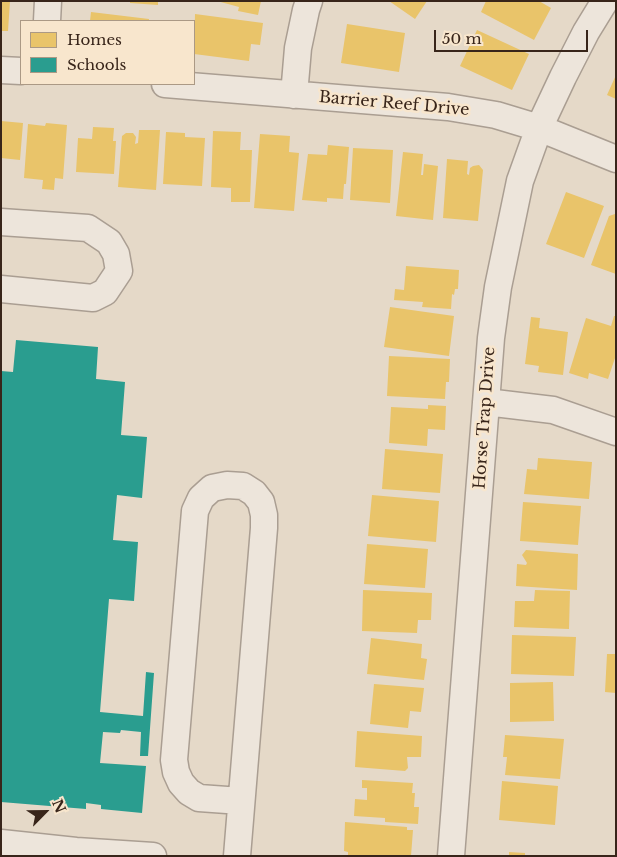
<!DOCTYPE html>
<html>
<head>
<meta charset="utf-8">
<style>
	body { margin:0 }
	#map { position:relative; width:617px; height:857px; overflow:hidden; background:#e5d9c8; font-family:"Libre Baskerville",serif }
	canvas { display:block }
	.frame { position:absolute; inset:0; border:2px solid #38251a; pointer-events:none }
	.legend { position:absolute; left:20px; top:20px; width:175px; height:65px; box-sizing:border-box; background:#f8e6cd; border:1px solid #ab9985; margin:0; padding:6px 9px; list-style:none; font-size:15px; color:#38251a }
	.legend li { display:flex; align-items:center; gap:10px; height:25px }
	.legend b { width:25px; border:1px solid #ab9985 }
	.north { position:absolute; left:20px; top:787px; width:50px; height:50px; -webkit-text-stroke:4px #f8e6cd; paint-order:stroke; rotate:67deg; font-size:14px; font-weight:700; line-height:20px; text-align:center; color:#38251a }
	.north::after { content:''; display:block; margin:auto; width:18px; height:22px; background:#38251a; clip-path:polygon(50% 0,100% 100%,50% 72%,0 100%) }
	.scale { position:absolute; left:434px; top:30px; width:154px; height:22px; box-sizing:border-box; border:2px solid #38251a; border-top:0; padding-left:6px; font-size:15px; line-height:18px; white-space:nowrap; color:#38251a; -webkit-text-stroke:4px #f8e6cd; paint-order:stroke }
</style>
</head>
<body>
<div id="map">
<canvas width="617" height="857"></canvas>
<div class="frame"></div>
<ul class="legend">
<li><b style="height:14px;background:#e9c46a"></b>Homes</li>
<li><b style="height:14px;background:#2a9d8f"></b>Schools</li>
</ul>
<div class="north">N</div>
<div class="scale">50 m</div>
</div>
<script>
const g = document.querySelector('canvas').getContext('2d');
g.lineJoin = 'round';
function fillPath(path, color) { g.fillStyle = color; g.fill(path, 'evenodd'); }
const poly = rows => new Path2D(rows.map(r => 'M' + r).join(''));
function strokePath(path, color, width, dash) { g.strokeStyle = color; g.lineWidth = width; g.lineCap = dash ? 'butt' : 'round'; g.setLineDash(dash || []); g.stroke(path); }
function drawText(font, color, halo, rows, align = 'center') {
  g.font = font + ' "Libre Baskerville",serif'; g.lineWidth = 5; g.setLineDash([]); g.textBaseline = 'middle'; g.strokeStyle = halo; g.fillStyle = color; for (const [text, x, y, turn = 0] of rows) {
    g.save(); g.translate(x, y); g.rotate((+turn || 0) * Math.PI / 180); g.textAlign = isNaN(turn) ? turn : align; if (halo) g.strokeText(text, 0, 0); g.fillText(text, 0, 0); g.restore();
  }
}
fillPath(poly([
	[1,1,10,1,8,31,1,31],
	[130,1,158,1,158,5,130,3],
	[217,1,261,1,258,15,238,11,239,7],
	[389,1,427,1,415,19],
	[486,1,539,1,551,8,534,40,481,12],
	[91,12,149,19,149,21,90,21],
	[195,14,263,23,260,45,251,44,249,61,194,54],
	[347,24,405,33,399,72,341,63],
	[477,30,529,54,512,90,460,66],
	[616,75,616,99,607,95],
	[1,121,23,123,20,160,1,158],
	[46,123,67,125,63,179,55,178,54,190,42,189,43,180,24,178,28,124,45,126],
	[93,127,114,128,113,141,116,141,114,174,76,172,78,138,92,139],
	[139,130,160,130,156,190,118,187,122,136,126,133,133,133,136,137,135,144,138,143],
	[213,131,241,132,240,150,252,150,250,202,231,202,231,188,211,187],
	[166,132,185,133,185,137,205,138,202,186,163,184],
	[260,134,290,136,289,152,299,153,294,211,254,208],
	[328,145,349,147,346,184,344,184,343,199,327,198,327,202,302,200,308,154,327,155],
	[353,148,393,150,390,203,350,200],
	[403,152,423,154,421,175,423,175,424,164,438,166,433,220,396,216],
	[447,159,468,161,467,174,469,175,470,168,473,166,479,165,483,170,478,221,443,218],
	[566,192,604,206,584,258,546,244],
	[615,214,616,215,616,274,591,265,609,216],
	[406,266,459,270,458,289,455,289,454,295,452,294,451,309,422,307,423,302,394,300,395,289,404,290],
	[390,307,454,316,449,356,384,347],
	[614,316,616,316,616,355,608,379,589,373,588,379,569,373,586,318,611,326],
	[531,317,540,318,539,328,568,332,563,375,538,372,539,366,525,364],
	[389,356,450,359,449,382,446,382,445,399,387,396],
	[428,405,446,406,445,430,428,429,427,446,389,443,391,407,428,409],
	[385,449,443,454,440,493,382,489],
	[538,458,592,462,589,499,524,494,527,469,537,470],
	[372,495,439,501,436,542,368,536],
	[523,502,581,506,578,545,520,541],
	[367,544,428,549,425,588,364,584],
	[526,550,578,554,577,590,516,586,517,564,526,565,527,563,522,555],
	[363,590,432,593,431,620,418,620,417,633,362,631],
	[535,590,570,591,569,629,514,627,515,601,534,601],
	[512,635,576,637,574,676,511,674],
	[371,638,422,644,421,658,427,659,424,680,367,674],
	[607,654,616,654,616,693,605,692],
	[553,682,554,721,510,722,510,683],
	[374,684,424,688,421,712,410,711,408,728,370,724],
	[357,731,422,736,421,757,407,757,408,768,405,771,355,767],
	[505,735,564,739,560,779,505,775,507,757,503,757],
	[362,780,413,783,412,793,415,793,414,807,419,807,418,824,385,822,385,818,354,816,355,799,367,800,367,788,362,788],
	[502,781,558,786,555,825,499,820],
	[345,822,407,827,407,830,413,830,411,856,348,856,348,852,344,851],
	[509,852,525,853,525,856,509,856]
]), '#e9c46a');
fillPath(poly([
	[16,340,98,347,96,379,125,382,121,435,147,437,142,498,117,495,113,540,138,542,134,601,109,599,100,712,143,716,146,672,154,673,148,756,140,756,141,732,121,730,120,733,103,732,100,763,146,766,142,813,101,809,101,805,86,803,86,809,1,802,1,371,13,372]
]), '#2a9d8f');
const minor = poly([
	[47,21,48,1],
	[1,70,21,71],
	[165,84,448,107,496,115,539,128,616,159],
	[294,95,298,48,306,10,309,1],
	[1,222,88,228,109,242,116,254,119,271,105,292,93,298,1,289],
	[486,402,553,410,616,432],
	[1,843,76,851,153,856],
	[237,856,264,528,264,515,261,502,254,493,243,486,227,485,212,488,201,498,195,511,174,760,176,772,181,783,189,792,199,798,241,801],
	[451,856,491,338,498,287,520,181,539,128,563,77,586,32,605,1]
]);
strokePath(minor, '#aa9e92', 29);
strokePath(minor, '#ede5db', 26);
drawText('16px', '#38251a', '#f8e6cd', [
	["Barrier Reef Drive",394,104,5],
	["Horse Trap Drive",485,418,-86]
]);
</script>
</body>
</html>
